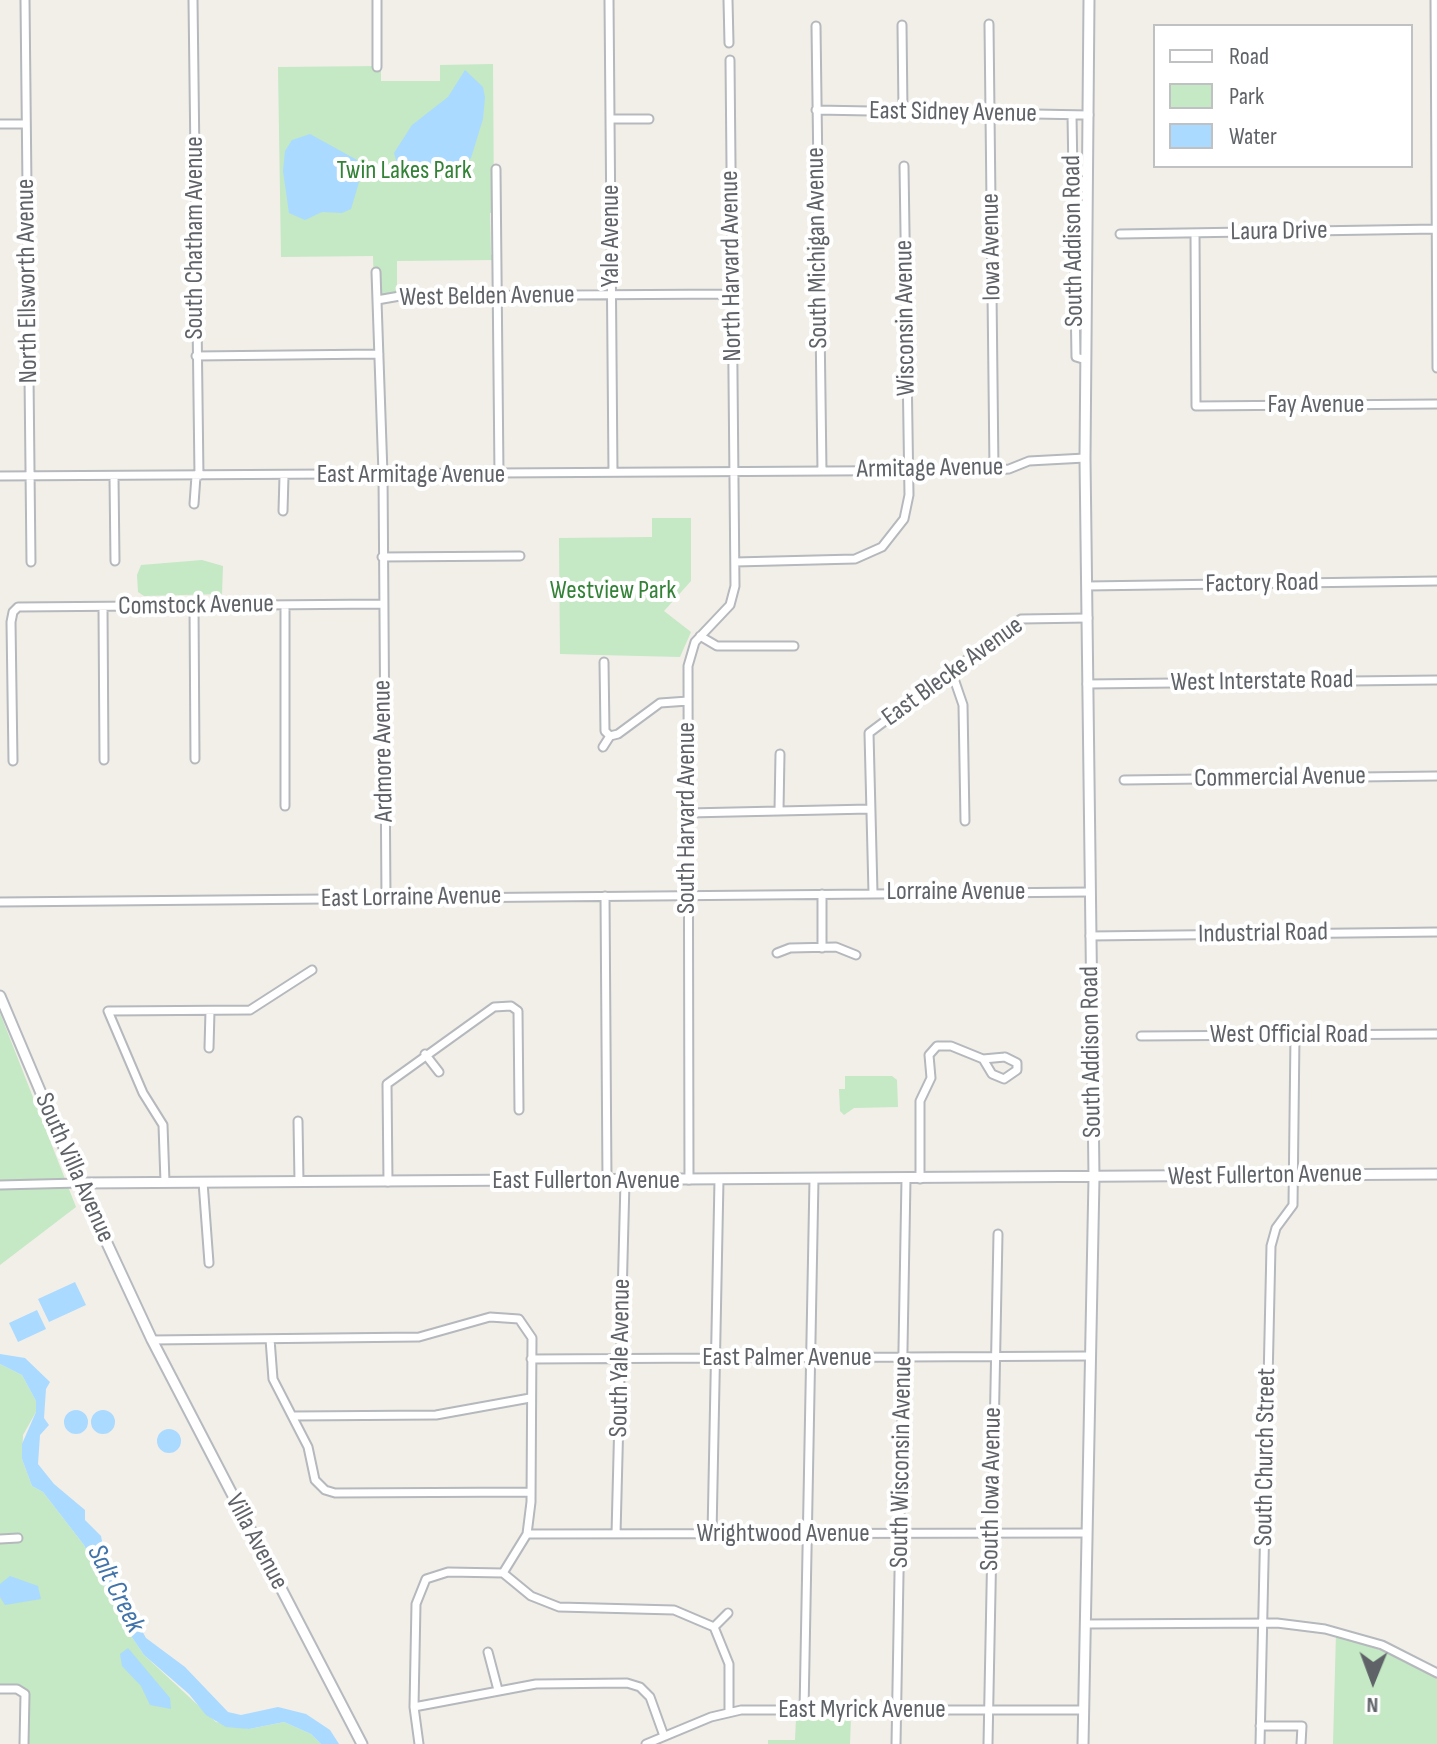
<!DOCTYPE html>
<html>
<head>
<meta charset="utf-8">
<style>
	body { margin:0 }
	#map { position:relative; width:1437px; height:1744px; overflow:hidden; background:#f1efe8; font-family:"Sofia Sans Condensed",sans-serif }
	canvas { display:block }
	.legend { position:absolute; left:1153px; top:24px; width:260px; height:144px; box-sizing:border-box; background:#fff; border:2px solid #bfc1c3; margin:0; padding:10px 14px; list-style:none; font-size:24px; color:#5f6368 }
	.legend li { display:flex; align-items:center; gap:16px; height:40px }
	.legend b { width:40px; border:2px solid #bfc1c3 }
	.north { position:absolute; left:1333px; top:1640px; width:80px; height:80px; -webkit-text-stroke:6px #fff; paint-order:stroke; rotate:181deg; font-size:22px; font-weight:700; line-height:32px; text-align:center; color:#5f6368 }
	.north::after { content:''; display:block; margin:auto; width:28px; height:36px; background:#5f6368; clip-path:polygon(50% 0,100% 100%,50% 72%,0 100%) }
</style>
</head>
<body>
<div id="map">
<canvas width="1437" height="1744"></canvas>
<ul class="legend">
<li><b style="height:10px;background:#fff"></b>Road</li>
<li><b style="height:22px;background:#c5e8c5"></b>Park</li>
<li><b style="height:22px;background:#aadaff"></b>Water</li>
</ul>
<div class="north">N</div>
</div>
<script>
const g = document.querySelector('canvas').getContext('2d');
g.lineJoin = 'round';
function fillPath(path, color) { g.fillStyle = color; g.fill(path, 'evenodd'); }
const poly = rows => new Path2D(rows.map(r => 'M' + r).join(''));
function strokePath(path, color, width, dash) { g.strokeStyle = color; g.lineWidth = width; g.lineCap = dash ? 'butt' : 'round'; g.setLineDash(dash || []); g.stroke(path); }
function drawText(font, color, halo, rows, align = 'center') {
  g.font = font + ' "Sofia Sans Condensed",sans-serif'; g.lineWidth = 8; g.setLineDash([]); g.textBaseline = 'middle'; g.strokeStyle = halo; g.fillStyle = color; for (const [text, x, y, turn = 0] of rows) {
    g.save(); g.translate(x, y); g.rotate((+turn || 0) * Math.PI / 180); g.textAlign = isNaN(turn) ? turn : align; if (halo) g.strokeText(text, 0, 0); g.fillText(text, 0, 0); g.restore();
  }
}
fillPath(poly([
	[493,64,494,213,490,213,491,255,495,255,495,260,397,261,397,294,374,297,373,256,281,257,278,67,381,66,381,81,440,81,440,65],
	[652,518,691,518,691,581,664,611,691,632,680,657,560,654,559,538,652,537],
	[202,560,223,566,222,594,144,596,138,592,137,575,141,565],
	[0,1013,76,1207,0,1265],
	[845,1076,892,1076,897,1080,898,1107,854,1108,844,1115,840,1111,839,1089,845,1089],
	[0,1364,22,1375,36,1401,36,1412,23,1435,22,1459,32,1486,43,1492,84,1545,125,1627,144,1655,216,1722,249,1729,284,1722,311,1734,321,1744,27,1744,27,1692,19,1686,0,1687],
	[1336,1633,1414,1663,1437,1678,1437,1744,1333,1744],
	[851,1717,850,1744,768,1744,768,1740,795,1740,796,1718]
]), '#c5e8c5');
fillPath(poly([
	[465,70,483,87,485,97,483,119,471,158,452,171,430,179,411,174,396,160,394,153,412,125,448,97],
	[310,134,357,160,362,172,351,209,342,213,322,212,305,220,289,213,283,171,285,151,292,140],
	[75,1282,86,1305,49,1322,38,1299],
	[37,1310,46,1329,18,1342,9,1323],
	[0,1354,25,1358,50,1382,46,1389,44,1418,49,1425,40,1435,38,1464,54,1484,85,1510,85,1520,101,1536,105,1556,113,1564,124,1599,146,1638,185,1667,228,1712,241,1715,278,1707,306,1714,330,1730,339,1744,321,1744,311,1734,284,1722,249,1729,226,1727,206,1715,189,1694,144,1655,125,1627,84,1545,43,1492,32,1486,22,1459,22,1444,36,1412,36,1401,22,1375,0,1364],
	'64 1422a12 12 0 1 1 24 0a12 12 0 1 1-24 0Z',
	'91 1422a12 12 0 1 1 24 0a12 12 0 1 1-24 0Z',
	'157 1441a12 12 0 1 1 24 0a12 12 0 1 1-24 0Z',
	[10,1576,38,1586,41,1599,5,1605,0,1597,0,1584],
	[128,1648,170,1698,171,1709,150,1705,141,1686,122,1666,120,1654]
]), '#aadaff');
const street = poly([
	[25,0,31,562],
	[193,0,199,476],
	[377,0,377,67],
	[609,0,613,472],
	[728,0,729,43],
	[1435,0,1437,368],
	[989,24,994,470],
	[902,25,903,111],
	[816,26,822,471],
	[816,110,1089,115],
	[1072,115,1076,357,1086,360],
	[610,119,649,119],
	[0,124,26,124],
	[496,169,499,475],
	[1195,233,1196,406,1437,404],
	[1120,234,1437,229],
	[376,272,383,474,386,898],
	[377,300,400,296,732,294],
	[196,356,379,354],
	[0,476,994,470,1009,469,1029,461,1085,458],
	[114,477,115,561],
	[194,504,196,476],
	[283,511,284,476],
	[382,557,520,556],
	[735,562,855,559,882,547,904,519,909,495,904,166],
	[1087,586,1437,581],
	[194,605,195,759],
	[103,608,104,760],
	[700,636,717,646,794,646],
	[604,662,605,731,610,736],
	[951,670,963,705,965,821],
	[1087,684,1437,680],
	[610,736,618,734,660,703,688,701],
	[603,747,610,736],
	[13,761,11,622,13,612,18,607,382,604],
	[1124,780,1437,776],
	[285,806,285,605],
	[779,810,780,754],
	[688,813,870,809],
	[873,893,869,733,1021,619,1088,618],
	[822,894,822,948],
	[605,896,607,1181],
	[0,902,1090,892],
	[1090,936,1437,932],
	[777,953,790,948,836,947,856,955],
	[1141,1036,1437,1034],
	[209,1048,210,1011],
	[425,1054,439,1072],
	[1005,1057,1017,1063,1017,1070,1004,1079,992,1074,983,1059,1005,1057],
	[298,1121,299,1182],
	[920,1179,920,1101,931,1078,929,1055,937,1046,951,1046,983,1059],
	[689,1180,688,666,695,642,730,605,735,586,730,60],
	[165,1182,163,1125,143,1093,108,1011,250,1010,312,970],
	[203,1182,209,1263],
	[388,1182,387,1084,494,1007,511,1006,518,1011,519,1110],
	[0,1185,79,1183],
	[270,1339,273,1379,308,1447,315,1480,325,1490,335,1493,531,1492],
	[152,1340,419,1337,490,1317,519,1319,532,1338,531,1502,527,1534,503,1573],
	[531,1359,1090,1356],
	[294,1416,436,1415,530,1398],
	[527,1534,1087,1533],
	[616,1534,625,1181],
	[712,1534,719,1180],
	[0,1539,18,1538],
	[728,1613,714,1627,729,1664,729,1712],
	[1085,1624,1277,1623,1325,1629,1382,1645,1437,1673],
	[488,1652,498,1690],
	[0,1689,17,1689,25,1694,24,1744],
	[414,1707,536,1684,627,1683,640,1687,650,1697,664,1736],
	[804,1711,814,1179],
	[1260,1726,1302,1726,1301,1744],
	[419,1744,414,1707,416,1604,426,1579,448,1572,503,1573,531,1596,559,1607,674,1610,714,1627],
	[646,1744,711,1717,741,1710,1083,1710],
	[896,1744,906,1179],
	[988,1744,998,1234],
	[1260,1744,1271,1246,1276,1228,1293,1205,1295,1035]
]);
const secondary = poly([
	[0,996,79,1183,152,1340,362,1744],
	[79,1183,1437,1174],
	[1083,1744,1094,1178,1085,458,1089,0]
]);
strokePath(street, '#b5b8bc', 11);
strokePath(secondary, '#b6babf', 13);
strokePath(street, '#fff', 7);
strokePath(secondary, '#fff', 9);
drawText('26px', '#5f6368', '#fff', [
	["East Sidney Avenue",953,113,1],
	["Laura Drive",1279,232,-1],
	["Yale Avenue",611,236,-90],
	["South Chatham Avenue",195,238,-90],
	["South Addison Road",1074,241,-91],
	["Iowa Avenue",992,247,-91],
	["South Michigan Avenue",818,248,-91],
	["North Harvard Avenue",732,266,-91],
	["North Ellsworth Avenue",28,281,-91],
	["West Belden Avenue",487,297,-1],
	["Wisconsin Avenue",906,318,-91],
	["Fay Avenue",1316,405],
	["Armitage Avenue",930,469,-1],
	["East Armitage Avenue",411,475],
	["Factory Road",1262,584,-1],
	["Comstock Avenue",196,606,-1],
	["East Blecke Avenue",953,672,-36],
	["West Interstate Road",1262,682,-1],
	["Ardmore Avenue",384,751,-91],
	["Commercial Avenue",1280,778,-1],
	["South Harvard Avenue",687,818,-90],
	["Lorraine Avenue",956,892],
	["East Lorraine Avenue",411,898,-1],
	["Industrial Road",1263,934,-1],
	["West Official Road",1289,1035],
	["South Addison Road",1092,1052,-91],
	["South Villa Avenue",74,1168,66],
	["West Fullerton Avenue",1265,1176,-1],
	["East Fullerton Avenue",586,1181],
	["South Yale Avenue",621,1358,-89],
	["East Palmer Avenue",787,1358],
	["South Church Street",1266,1457,-89],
	["South Wisconsin Avenue",902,1462,-89],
	["South Iowa Avenue",992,1489,-89],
	["Wrightwood Avenue",783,1534],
	["Villa Avenue",256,1542,62],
	["East Myrick Avenue",862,1710]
]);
drawText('26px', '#348238', '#fff', [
	["Twin Lakes Park",404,171],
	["Westview Park",613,591]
]);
drawText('italic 28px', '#4174aa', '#fff', [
	["Salt Creek",115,1589,63]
]);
</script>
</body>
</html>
